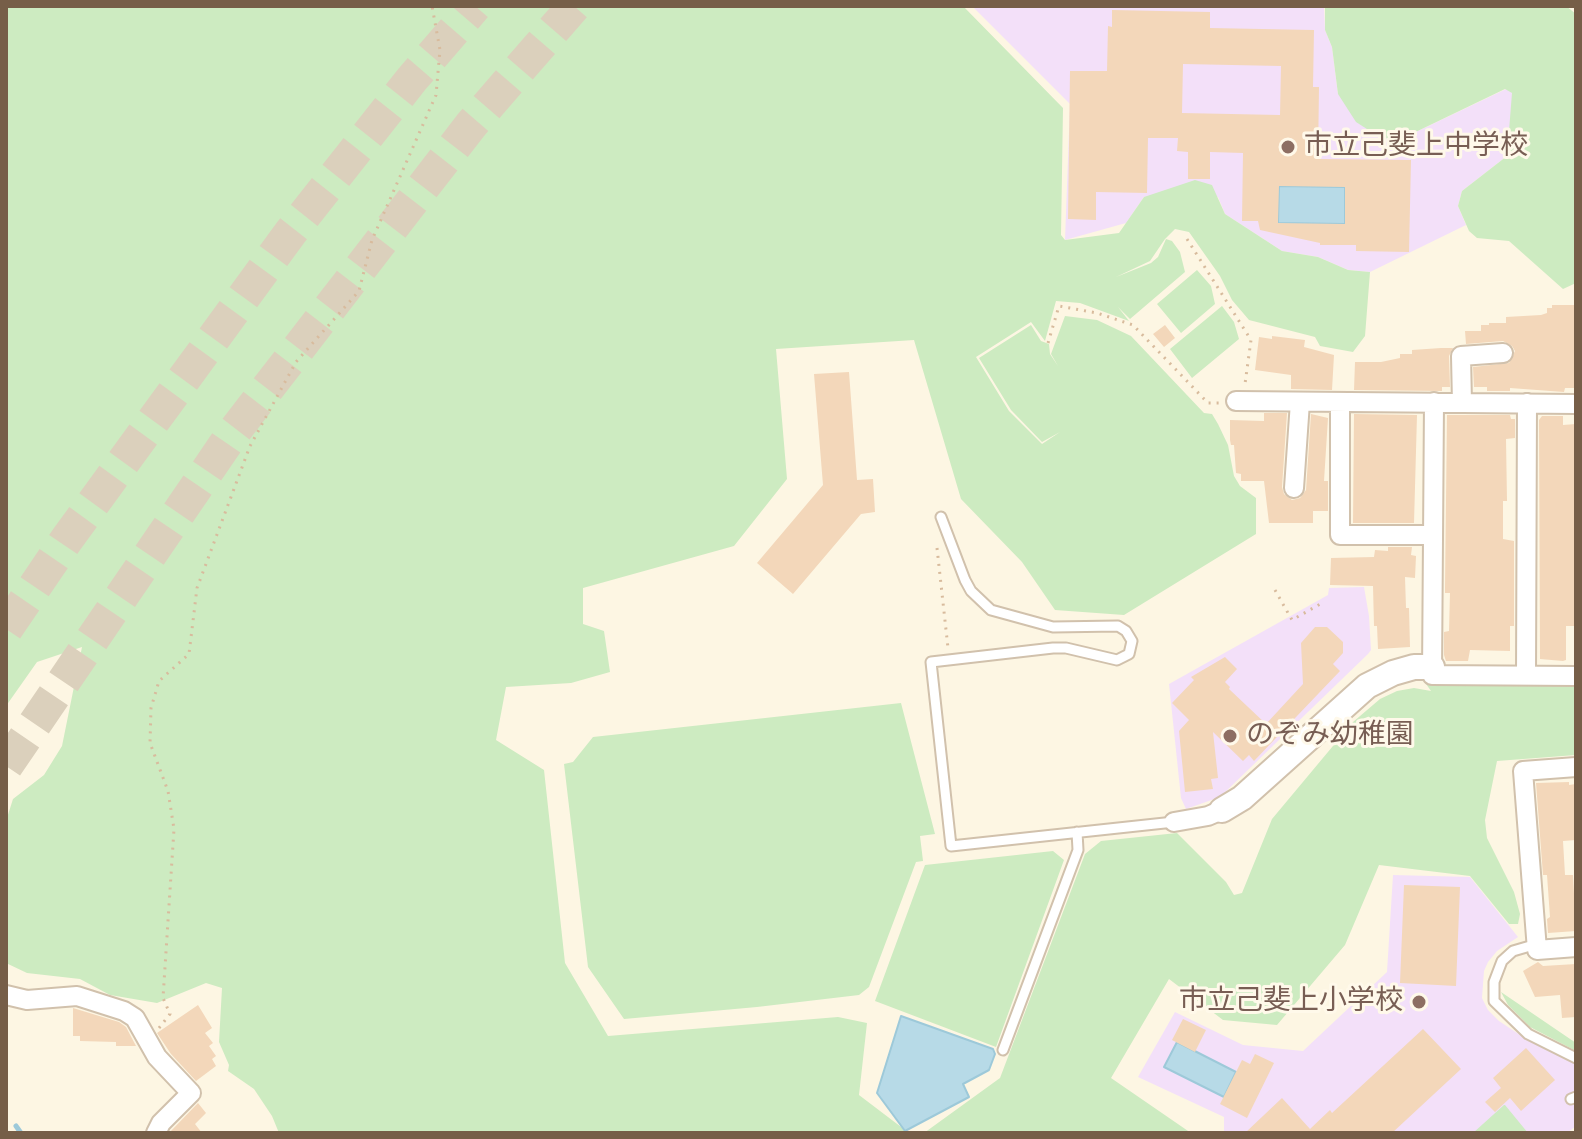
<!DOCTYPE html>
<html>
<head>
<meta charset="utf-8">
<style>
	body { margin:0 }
	#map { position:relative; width:1582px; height:1139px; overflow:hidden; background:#fdf6e3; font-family:"Sofia Sans Condensed",sans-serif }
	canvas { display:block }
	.frame { position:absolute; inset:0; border:8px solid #765e48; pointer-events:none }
</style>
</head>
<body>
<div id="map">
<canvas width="1582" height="1139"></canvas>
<div class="frame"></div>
</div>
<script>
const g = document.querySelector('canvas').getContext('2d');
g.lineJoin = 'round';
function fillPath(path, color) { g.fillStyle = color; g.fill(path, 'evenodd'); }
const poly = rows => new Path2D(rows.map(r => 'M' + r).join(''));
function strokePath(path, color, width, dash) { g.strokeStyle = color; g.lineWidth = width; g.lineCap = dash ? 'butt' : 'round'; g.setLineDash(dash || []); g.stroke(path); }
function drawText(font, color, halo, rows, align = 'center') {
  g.font = font + ' "Sofia Sans Condensed","Noto Sans JP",sans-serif'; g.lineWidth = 6; g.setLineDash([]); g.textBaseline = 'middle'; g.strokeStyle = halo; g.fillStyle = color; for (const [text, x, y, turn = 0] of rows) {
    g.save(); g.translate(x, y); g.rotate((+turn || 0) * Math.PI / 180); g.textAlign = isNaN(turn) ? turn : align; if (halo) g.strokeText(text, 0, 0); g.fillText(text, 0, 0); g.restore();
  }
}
fillPath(poly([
	[972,6,1324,6,1325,30,1332,47,1338,94,1401,139,1506,89,1513,93,1507,156,1462,191,1458,206,1466,225,1370,272,1348,270,1318,257,1282,251,1225,214,1218,197,1144,197,1126,223,1065,240,1070,104],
	[1364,587,1369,616,1371,650,1368,654,1220,797,1186,809,1181,798,1169,684,1328,595,1329,588],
	[1393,875,1470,877,1518,937,1497,951,1488,962,1484,971,1482,998,1488,1010,1499,1021,1526,1039,1576,1063,1576,1126,1567,1133,1224,1133,1224,1117,1138,1077,1175,1012,1243,1045,1303,1051,1387,972]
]), '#f3e0f9');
fillPath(poly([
	[6,6,963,6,1063,108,1061,235,1065,240,1119,233,1144,197,1195,180,1212,185,1225,214,1282,251,1318,257,1348,270,1370,272,1365,336,1353,352,1320,346,1315,337,1249,320,1232,300,1220,276,1189,232,1175,229,1165,239,1150,261,1116,277,1151,263,1158,257,1166,239,1172,241,1180,252,1185,272,1130,319,1118,307,1129,321,1080,303,1056,301,1045,341,1031,322,976,357,1009,411,1042,444,1060,432,1042,442,1011,410,979,358,1031,325,1041,341,1049,344,1050,354,1058,366,1051,354,1065,316,1097,320,1131,336,1204,413,1212,414,1218,424,1228,445,1234,476,1240,486,1256,498,1256,534,1124,615,1055,610,1022,562,961,499,914,340,776,349,787,479,734,546,583,588,583,624,604,631,610,672,571,683,506,687,496,740,544,770,565,963,608,1036,838,1017,867,1023,859,1095,909,1133,279,1133,272,1116,254,1089,228,1071,229,1065,219,1042,222,988,206,983,157,1003,110,995,80,979,27,973,6,963,6,821,13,799,44,775,62,746,82,647,37,662,6,706],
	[1325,6,1566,6,1576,14,1576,283,1563,289,1509,241,1477,238,1469,231,1458,206,1462,191,1507,156,1512,93,1505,89,1401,139,1381,138,1356,122,1338,94,1332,47,1325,30],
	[1197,270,1211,286,1215,304,1181,333,1157,304],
	[1222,306,1234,322,1239,339,1192,378,1170,349],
	[1424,681,1576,682,1576,755,1497,761,1485,820,1487,838,1514,892,1520,914,1518,924,1509,924,1470,876,1379,865,1345,945,1277,1025,1223,1020,1169,979,1111,1078,1191,1133,924,1133,1000,1078,1085,854,1101,841,1177,833,1226,882,1234,895,1242,893,1272,819,1353,722,1380,699,1397,691,1414,688,1431,691],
	[901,703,935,834,920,836,923,861,916,862,869,987,859,995,757,1007,624,1019,588,967,564,764,573,762,593,737],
	[1053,851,1064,860,996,1047,875,1001,925,865],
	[1501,992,1576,1043,1576,1051,1530,1027,1508,1005],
	[1505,1105,1528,1133,1473,1133,1504,1105]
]), '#cdebc1');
const water = poly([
	[1279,186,1345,187,1345,224,1278,223,1279,186],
	[901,1016,993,1049,995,1054,989,1070,963,1084,969,1097,905,1131,877,1093,901,1016],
	[1177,1042,1236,1072,1224,1097,1164,1067,1177,1042]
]);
fillPath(water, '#b7dae7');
strokePath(water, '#9dc9d9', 2);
strokePath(poly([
	[16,1126,21,1133]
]), '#9dc9d9', 5);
fillPath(poly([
	[1112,10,1210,12,1210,28,1314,30,1313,87,1319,87,1318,159,1411,160,1409,252,1356,251,1356,245,1320,245,1320,243,1260,230,1258,221,1242,221,1243,153,1210,152,1210,179,1188,179,1188,152,1177,151,1178,138,1148,138,1147,193,1096,192,1096,220,1068,219,1070,71,1107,71,1108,26,1112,27],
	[1183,64,1281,66,1280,115,1182,113],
	[1279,186,1345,187,1345,224,1278,223],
	[1552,305,1576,305,1576,388,1565,388,1564,392,1510,388,1510,391,1487,391,1487,387,1474,387,1473,367,1509,363,1515,351,1512,346,1503,341,1466,344,1465,331,1481,331,1481,325,1489,325,1489,323,1506,323,1506,317,1541,315,1547,313,1547,308,1552,308],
	[1165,325,1175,338,1164,347,1153,334],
	[1272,336,1305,340,1304,347,1334,355,1332,390,1291,389,1291,375,1255,370,1259,337,1272,339],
	[1441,348,1453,348,1449,356,1450,387,1442,387,1442,391,1354,390,1355,362,1381,362,1400,358,1400,354,1412,354,1412,350],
	[849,372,857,480,873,479,875,512,861,514,793,594,757,563,823,485,814,374],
	[1264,413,1287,413,1282,487,1284,494,1292,500,1300,498,1306,490,1311,414,1328,418,1324,481,1328,481,1328,511,1313,511,1313,523,1269,523,1264,481,1241,481,1241,474,1236,473,1234,445,1231,445,1230,440,1230,420,1264,421],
	[1354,414,1417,415,1414,523,1353,523],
	[1447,415,1510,415,1511,419,1515,419,1515,438,1506,439,1507,501,1503,501,1503,539,1514,541,1514,626,1510,626,1510,651,1470,650,1468,661,1446,661,1444,655,1444,632,1449,631,1450,593,1445,593,1445,588],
	[1542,416,1563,416,1563,425,1576,424,1576,626,1566,626,1566,660,1563,661,1540,659,1539,420],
	[1388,547,1412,547,1411,555,1416,556,1415,578,1405,577,1406,608,1409,608,1410,647,1378,649,1377,626,1374,626,1373,586,1330,585,1331,558,1374,557,1375,550,1388,551],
	[1315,627,1327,627,1343,642,1343,653,1333,664,1340,671,1254,761,1249,755,1243,761,1213,732,1218,778,1211,779,1213,789,1185,792,1179,731,1189,720,1172,703,1194,680,1191,677,1225,657,1237,669,1225,682,1230,687,1229,689,1266,724,1303,684,1301,643],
	[1569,782,1569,785,1576,784,1576,840,1563,841,1565,875,1573,875,1576,931,1548,933,1547,919,1550,917,1547,875,1543,875,1536,783],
	[1404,885,1460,887,1456,986,1400,983],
	[1538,962,1543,966,1576,964,1576,1017,1562,1018,1560,995,1535,997,1523,971],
	[198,1005,212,1028,205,1033,213,1043,209,1046,216,1056,212,1059,216,1066,196,1081,171,1054,157,1033],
	[73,1008,119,1022,126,1027,136,1046,116,1046,116,1042,80,1041,80,1036,73,1036],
	[1183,1019,1206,1030,1195,1052,1172,1040],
	[1423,1029,1461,1069,1392,1133,1245,1133,1282,1098,1310,1129,1330,1110,1332,1113],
	[1526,1048,1555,1080,1521,1111,1510,1098,1495,1112,1485,1102,1501,1088,1493,1078],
	[1255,1054,1274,1063,1247,1118,1220,1104,1242,1060,1250,1064],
	[198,1103,206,1113,195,1124,202,1133,169,1133]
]), '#f3d7ba');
strokePath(poly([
	[6,629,67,539,291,232,412,79,475,6],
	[6,766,233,433,471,125,574,6]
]), '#dbd0bc', 34, [34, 17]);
const service = poly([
	[941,517,965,580,971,591,991,610,1053,627,1118,626,1126,631,1132,641,1129,654,1117,660,1066,648,1053,648,931,662,951,846,1174,822],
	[1537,944,1513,951,1502,961,1494,982,1494,1001,1528,1034,1576,1058],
	[1003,1050,1078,850,1077,832],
	[1571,1099,1576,1097]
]);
const minor = poly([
	[1236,401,1576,404],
	[1340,402,1340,535,1433,535],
	[1434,402,1432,675,1576,676],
	[1462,403,1461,356,1503,353],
	[1294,488,1300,402],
	[1526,675,1527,403],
	[1576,767,1523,771,1537,950,1576,947],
	[1174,822,1208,816,1222,810],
	[6,995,27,1000,77,996,124,1011,135,1018,157,1057,191,1093,161,1123,156,1133]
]);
const tertiary = poly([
	[1222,810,1242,798,1367,686,1393,673,1414,667,1432,667]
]);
strokePath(service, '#d1c1ac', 13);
strokePath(minor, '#d1c1ac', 22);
strokePath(tertiary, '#d1c1ac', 28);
strokePath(poly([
	[1187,239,1251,340,1245,384],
	[1048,343,1059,306,1097,313,1133,325,1208,403,1220,403],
	[937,548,948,648],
	[1275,590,1292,620,1322,603],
	[159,1028,170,1014,163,998,174,829,168,791,150,743,151,708,159,681,189,654,197,588,250,446,296,362,359,291,372,240,436,95,440,50,432,6]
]), '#d8bb9d', 3, [2, 6]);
strokePath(service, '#fff', 9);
strokePath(minor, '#fff', 18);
strokePath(tertiary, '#fff', 24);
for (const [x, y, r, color] of [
	[1288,147,8,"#8d6e63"],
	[1230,736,8,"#8d6e63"],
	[1419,1002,8,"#8d6e63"]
]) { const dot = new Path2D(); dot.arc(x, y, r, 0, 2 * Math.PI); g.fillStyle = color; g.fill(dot); strokePath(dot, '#fff9ea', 3); }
drawText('28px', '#785e54', '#fff9ea', [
	["市立己斐上中学校",1304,147],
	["のぞみ幼稚園",1246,736],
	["市立己斐上小学校",1403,1002,"right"]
], 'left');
</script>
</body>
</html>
